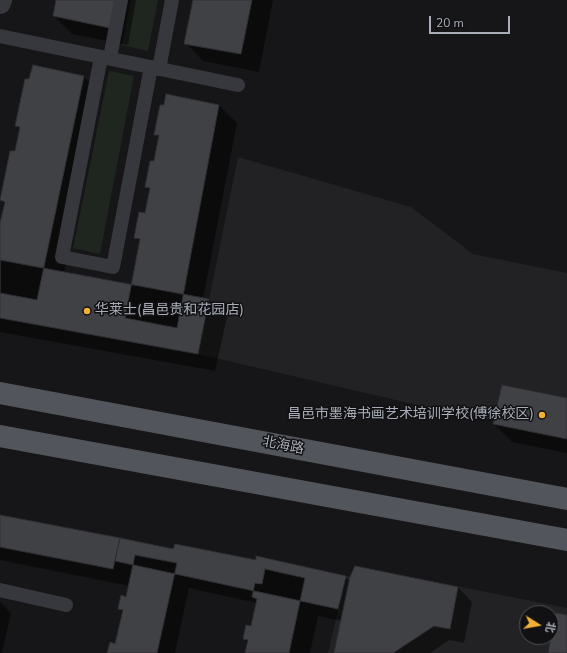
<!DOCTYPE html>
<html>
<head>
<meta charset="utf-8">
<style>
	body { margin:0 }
	#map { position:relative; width:567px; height:653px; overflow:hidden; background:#161618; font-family:"Nunito Sans","Noto Sans SC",sans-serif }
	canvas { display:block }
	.north { position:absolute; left:519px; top:605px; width:40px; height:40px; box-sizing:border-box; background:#111113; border:1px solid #4d4f55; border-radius:50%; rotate:101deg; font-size:11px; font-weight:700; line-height:16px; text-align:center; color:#a8adb8 }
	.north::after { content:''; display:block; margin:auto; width:14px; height:18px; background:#f2b134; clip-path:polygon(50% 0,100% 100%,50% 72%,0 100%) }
	.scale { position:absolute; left:429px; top:16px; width:81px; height:18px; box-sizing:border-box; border:2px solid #a8adb8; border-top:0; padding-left:5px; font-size:12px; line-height:14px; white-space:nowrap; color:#a8adb8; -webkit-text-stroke:3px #111113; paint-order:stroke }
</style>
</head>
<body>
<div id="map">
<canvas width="567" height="653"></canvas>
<div class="north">北</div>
<div class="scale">20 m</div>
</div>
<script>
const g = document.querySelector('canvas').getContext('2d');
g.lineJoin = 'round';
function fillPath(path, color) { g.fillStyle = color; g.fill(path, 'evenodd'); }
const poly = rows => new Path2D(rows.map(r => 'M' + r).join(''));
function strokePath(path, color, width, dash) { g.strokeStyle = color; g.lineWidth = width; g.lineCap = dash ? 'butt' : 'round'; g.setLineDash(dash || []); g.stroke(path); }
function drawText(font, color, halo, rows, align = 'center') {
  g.font = font + ' "Nunito Sans","Noto Sans SC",sans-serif'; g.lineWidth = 3; g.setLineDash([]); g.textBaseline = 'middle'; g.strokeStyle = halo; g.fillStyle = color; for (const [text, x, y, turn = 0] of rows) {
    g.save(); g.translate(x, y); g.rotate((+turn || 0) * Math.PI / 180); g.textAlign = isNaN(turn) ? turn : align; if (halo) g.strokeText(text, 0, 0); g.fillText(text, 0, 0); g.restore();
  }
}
fillPath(poly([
	[238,157,411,207,473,254,567,273,567,398,502,385,494,420,430,408,198,354],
	[355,566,567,608,567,653,328,653,346,576,350,577],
	[527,613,551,613,551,637,527,637]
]), '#222225');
fillPath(poly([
	[131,0,158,0,148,51,122,45],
	[109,71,134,76,100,254,73,248]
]), '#1e261f');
fillPath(poly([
	[57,0,136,0,128,45,72,34,54,16],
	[194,0,273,0,259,72,203,61,186,43],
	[83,76,101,94,64,273,133,285,141,243,135,238,146,214,150,191,146,187,155,162,159,138,156,134,219,105,237,123,203,299,209,300,227,317,215,371,0,332,0,224,5,205,1,200,15,153,20,130,16,126],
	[567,399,567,453,512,442,494,424],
	[0,516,174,550,345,577,350,581,458,587,472,602,464,643,449,640,430,653,335,653,342,621,318,616,310,653,246,653,248,643,244,639,252,627,257,603,189,588,175,653,108,653,116,645,123,613,119,609,127,598,130,586,0,560],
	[0,602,11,613,2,653,0,653]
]), '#0007');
const building = poly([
	[56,0,116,0,110,28,53,16,56,0],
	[193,0,252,0,241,54,184,44,193,0],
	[33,65,84,76,37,300,0,293,0,223,5,202,0,200,10,151,15,151,20,127,15,126,25,79,29,79,33,65],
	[166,94,219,105,177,328,125,318,140,239,134,238,139,212,145,213,150,188,145,187,150,161,154,161,159,135,154,135,160,105,164,105,166,94],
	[0,260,209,299,198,354,0,318,0,260],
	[502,385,567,398,567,439,493,424,502,385],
	[0,515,120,538,113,569,0,547,0,515],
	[120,538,173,549,175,544,256,560,256,556,346,576,338,609,115,561,120,538],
	[135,555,177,563,157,653,107,653,110,642,115,644,123,610,118,609,121,595,126,597,135,555],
	[355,566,458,587,450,629,434,626,393,653,334,653,350,577,355,566],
	[265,569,305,578,289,653,245,653,248,640,243,639,246,625,251,626,257,599,252,597,255,583,262,584,265,569],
	[556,613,567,615,567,653,548,653,556,613]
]);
fillPath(building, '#404145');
strokePath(building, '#303034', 1);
strokePath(poly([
	[0,36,238,85],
	[101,57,62,257,113,267,151,67],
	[110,58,121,0],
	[159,69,172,0],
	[0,590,66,605]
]), '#37383d', 14);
strokePath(poly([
	[0,3,1,0]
]), '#37383d', 22);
strokePath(poly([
	[0,393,567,499],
	[0,436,567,540]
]), '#53555c', 22);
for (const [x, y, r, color] of [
	[87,311,4,"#f2b134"],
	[542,415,4,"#f2b134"]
]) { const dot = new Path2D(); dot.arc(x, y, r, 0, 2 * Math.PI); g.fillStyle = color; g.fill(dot); strokePath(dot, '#111113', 1.5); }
drawText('14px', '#a8adb8', '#111113', [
	["华莱士(昌邑贵和花园店)",95,311],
	["昌邑市墨海书画艺术培训学校(傅徐校区)",534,415,"right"]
], 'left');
drawText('14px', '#a8adb8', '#111113', [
	["北海路",283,446,11]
]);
</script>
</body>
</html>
